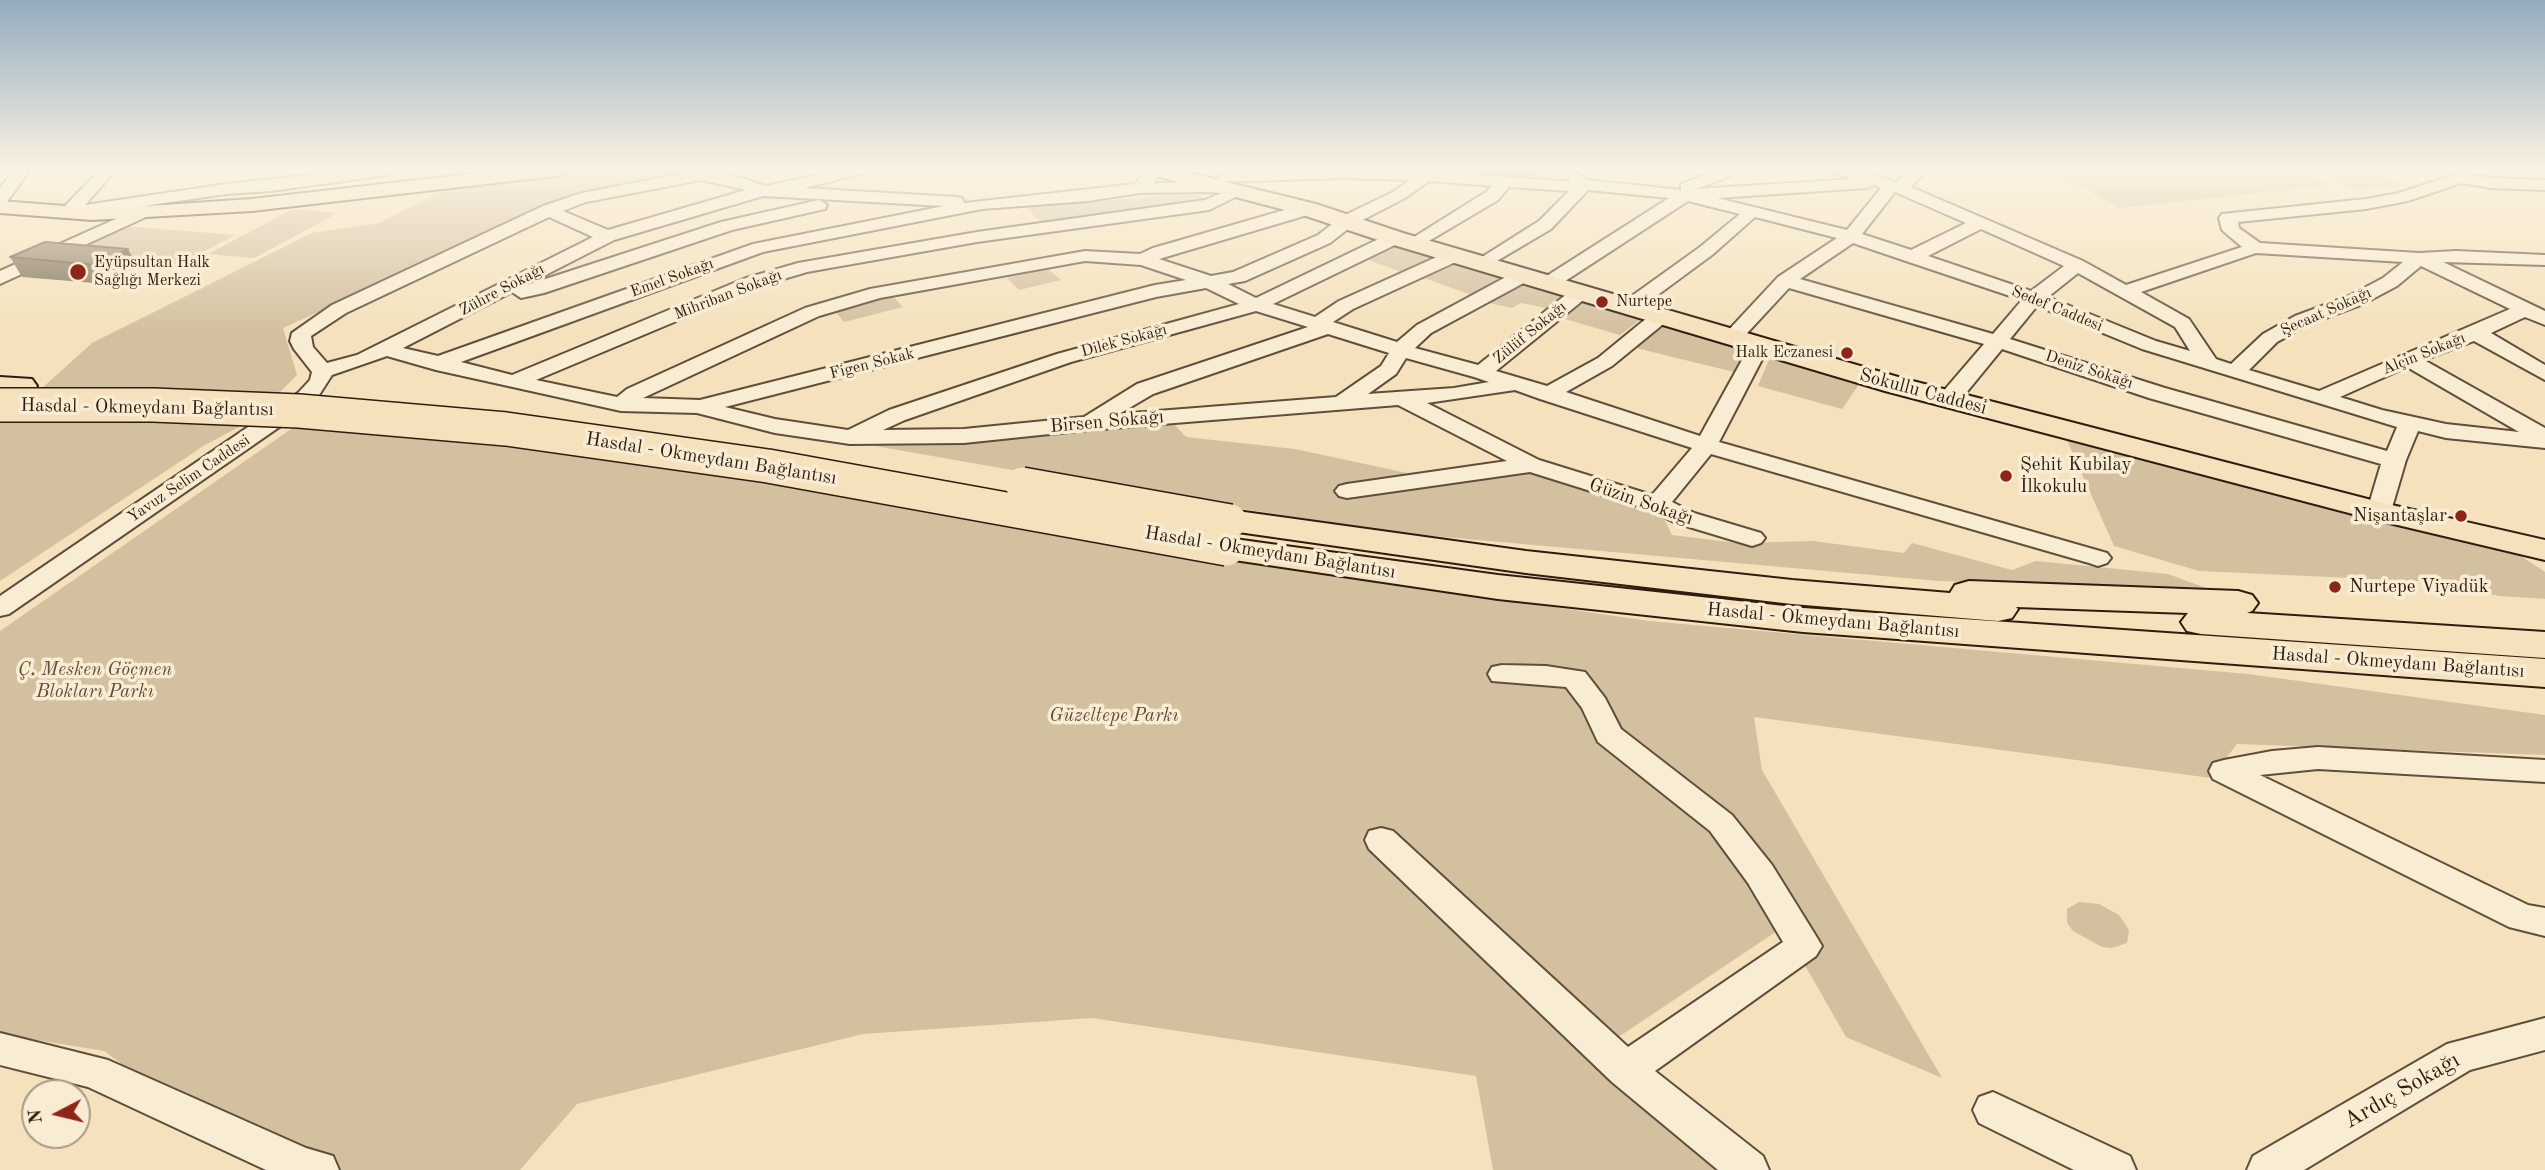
<!DOCTYPE html>
<html>
<head>
<meta charset="utf-8">
<style>
	body { margin:0 }
	#map { position:relative; width:2545px; height:1170px; overflow:hidden; background:#f5e2bc; font-family:"Old Standard TT",serif }
	canvas { display:block }
	.north { position:absolute; left:21px; top:1079px; width:70px; height:70px; box-sizing:border-box; background:#f8ecd3; border:2px solid #a89985; border-radius:50%; rotate:263deg; font-size:19px; font-weight:700; line-height:28px; text-align:center; color:#2f1c11 }
	.north::after { content:''; display:block; margin:auto; width:24px; height:32px; background:#8f2418; clip-path:polygon(50% 0,100% 100%,50% 72%,0 100%) }
</style>
</head>
<body>
<div id="map">
<canvas width="2545" height="1170"></canvas>
<div class="north">N</div>
</div>
<script>
const g = document.querySelector('canvas').getContext('2d');
g.lineJoin = 'round';
function fillPath(path, color) { g.fillStyle = color; g.fill(path, 'evenodd'); }
const poly = rows => new Path2D(rows.map(r => 'M' + r).join(''));
function strokePath(path, color, width, dash) { g.strokeStyle = color; g.lineWidth = width; g.lineCap = dash ? 'butt' : 'round'; g.setLineDash(dash || []); g.stroke(path); }
function drawText(font, color, halo, rows, align = 'center') {
  g.font = font + ' "Old Standard TT",serif'; g.lineWidth = 7; g.setLineDash([]); g.textBaseline = 'middle'; g.strokeStyle = halo; g.fillStyle = color; for (const [text, x, y, turn = 0] of rows) {
    g.save(); g.translate(x, y); g.rotate((+turn || 0) * Math.PI / 180); g.textAlign = isNaN(turn) ? turn : align; if (halo) g.strokeText(text, 0, 0); g.fillText(text, 0, 0); g.restore();
  }
}
fillPath(poly([
	[596,170,686,170,577,195,283,328,297,375,252,420,205,445,0,581,0,416,11,416,92,343,312,233,379,223,449,188],
	[2047,170,2298,170,2332,185,2121,208],
	[2308,170,2367,170,2406,186,2354,190],
	[1166,195,1200,195,1205,200,1171,207,1041,222,1023,204,1060,205],
	[293,209,338,213,254,258,208,254],
	[124,226,235,235,174,267,59,257],
	[1393,242,1438,257,1401,272,1361,257],
	[1459,263,1505,279,1477,297,1424,278],
	[1048,269,1061,280,1019,290,1007,278],
	[1519,283,1571,296,1551,309,1521,303,1512,308,1490,303],
	[892,295,903,307,844,322,834,310],
	[1583,297,1644,317,1620,335,1558,317],
	[1664,326,1745,348,1734,372,1636,348],
	[1770,357,1856,380,1858,386,1842,409,1758,386],
	[1030,422,1172,422,1186,437,1295,449,1435,479,1562,467,1609,480,1659,509,1672,535,1737,543,1813,541,1904,553,1912,543,2012,570,2036,561,2168,574,2206,588,1939,581,1399,533,1165,497,847,441,968,433],
	[294,427,524,449,728,475,1054,534,1649,621,2248,674,2545,715,2545,755,2237,744,2211,778,1754,717,1762,770,1942,1078,1846,1037,1783,927,1608,1044,1715,1170,1493,1170,1476,1076,1092,1018,863,1034,577,1104,520,1170,268,1170,104,1051,0,1034,0,631],
	[2066,438,2515,552,2545,572,2545,599,2499,596,2437,582,2199,571,2114,546],
	[2079,902,2099,904,2119,915,2129,930,2127,943,2112,948,2102,947,2073,931,2067,923,2067,909]
]), '#d3c09f');
const minor = poly([
	[14,170,30,170,6,203,0,204,0,188,14,170],
	[100,170,116,170,85,205,226,184,356,170,396,170,388,175,271,191,226,194,69,217,63,216,61,212,63,208,100,170],
	[701,170,736,176,765,186,842,170,868,170,866,173,804,188,956,197,962,198,964,203,1135,184,1146,170,1162,170,1154,183,1205,182,1240,186,1248,191,1209,210,977,242,807,272,760,286,536,380,617,397,627,389,805,308,870,289,1085,251,1140,254,1153,248,1302,205,1314,205,1316,209,1314,213,1159,259,1211,276,1233,272,1318,235,1341,217,1393,192,1410,180,1342,178,1218,182,1216,179,1224,174,1314,170,1436,170,1438,172,1562,181,1570,181,1568,178,1570,175,1576,173,1588,180,1681,190,1681,184,1718,170,1740,170,1738,173,1696,189,1853,179,1834,173,1832,170,1856,170,1897,182,1910,170,1927,170,1911,187,2083,261,2126,285,2242,247,2222,230,2219,218,2222,214,2366,199,2399,193,2453,175,2454,170,2470,170,2469,175,2492,178,2545,180,2545,190,2492,188,2461,183,2408,201,2366,209,2238,222,2239,228,2260,243,2419,253,2456,251,2545,255,2545,265,2443,262,2545,311,2545,325,2525,317,2491,333,2545,365,2545,380,2474,341,2424,360,2545,428,2545,448,2446,438,2418,431,2406,460,2391,511,2388,516,2379,518,2370,516,2367,511,2381,464,2149,398,2002,349,1957,404,1941,404,1938,399,1941,394,1984,344,1789,288,1738,343,1724,343,1721,339,1724,335,1778,277,1837,238,1755,217,1712,255,1636,311,1629,313,1622,311,1619,307,1622,303,1700,247,1740,214,1688,201,1556,287,1549,289,1542,287,1540,283,1542,279,1669,198,1588,190,1551,229,1485,268,1479,267,1476,263,1479,259,1539,221,1569,191,1509,187,1498,200,1417,248,1408,243,1411,239,1486,192,1492,186,1429,181,1405,198,1353,225,1330,243,1245,281,1228,284,1256,298,1389,234,1401,234,1404,238,1401,242,1273,304,1315,317,1339,301,1450,251,1462,251,1465,255,1462,259,1353,309,1333,322,1397,342,1417,325,1517,271,1531,271,1533,275,1531,279,1431,333,1415,348,1478,365,1573,289,1587,289,1589,293,1587,297,1496,371,1547,386,1598,358,1653,313,1667,313,1670,317,1667,321,1612,366,1566,392,1700,436,1752,342,1766,342,1769,346,1719,442,2107,553,2111,558,2107,563,2098,566,2089,563,1711,454,1672,502,1694,513,1761,533,1765,538,1761,543,1752,546,1676,523,1648,509,1530,472,1347,498,1339,496,1335,491,1339,486,1347,484,1507,461,1398,405,1088,430,964,443,850,444,775,433,697,413,621,411,436,370,387,356,332,375,314,403,9,614,0,616,0,596,298,393,310,380,312,372,294,349,290,341,292,333,332,305,543,206,582,193,701,170],
	[701,180,746,190,608,230,563,211,586,202,701,180],
	[1874,185,1881,188,1847,230,1717,198,1867,188,1874,185],
	[1205,192,1221,193,1205,200,977,232,798,263,746,278,512,375,461,362,763,252,982,209,1088,201,1140,193,1205,192],
	[1895,192,1966,223,1911,250,1862,234,1895,192],
	[763,196,944,206,753,244,438,356,403,348,512,292,521,298,544,293,732,230,825,209,827,205,819,200,721,222,524,286,614,240,763,196],
	[549,217,593,237,357,355,327,363,313,347,311,336,346,313,549,217],
	[1981,229,2064,266,2031,291,1928,256,1981,229],
	[1853,243,1906,261,2022,300,1993,334,1800,279,1853,243],
	[2256,253,2403,262,2383,278,2349,296,2295,316,2263,334,2231,364,2216,359,2189,319,2141,292,2256,253],
	[1085,261,1141,265,1186,280,1155,285,700,400,643,398,819,316,880,298,1085,261],
	[2421,266,2510,309,2319,391,2249,370,2277,342,2309,324,2363,304,2397,286,2421,266],
	[2078,273,2175,327,2190,351,2156,341,2048,297,2078,273],
	[1206,288,1239,304,1057,354,889,410,848,430,775,419,725,407,1156,297,1206,288],
	[2037,306,2142,349,2397,427,2387,451,2165,388,2010,339,2037,306],
	[1256,311,1308,327,1137,384,1084,417,964,429,883,430,905,420,1071,362,1256,311],
	[1328,334,1389,353,1381,366,1336,397,1119,414,1153,394,1328,334],
	[1406,358,1474,377,1489,382,1454,388,1368,394,1396,374,1406,358],
	[2407,367,2519,432,2446,424,2382,410,2340,397,2407,367],
	[1515,390,1540,399,1692,448,1652,495,1539,460,1427,403,1515,390],
	[142,207,148,208,150,212,148,216,0,284,0,271,142,207],
	[1502,665,1546,666,1585,672,1605,698,1621,729,1732,815,1772,865,1816,936,1822,946,1816,956,1655,1071,1763,1156,1769,1170,1718,1170,1612,1082,1369,849,1365,840,1369,831,1381,828,1393,831,1628,1047,1783,942,1748,883,1710,831,1598,742,1582,708,1566,687,1492,681,1488,674,1492,667,1502,665],
	[2318,747,2545,760,2545,782,2318,769,2260,775,2528,905,2545,908,2545,936,2509,927,2213,779,2209,771,2213,763,2224,760,2272,751,2318,747],
	[2545,1018,2545,1050,2470,1070,2304,1170,2247,1170,2253,1156,2447,1044,2545,1018],
	[0,1033,108,1060,306,1148,333,1156,339,1170,266,1170,88,1087,0,1065,0,1033],
	[1993,1092,2130,1156,2136,1170,2074,1170,1979,1123,1973,1110,1979,1097,1993,1092]
]);
const major = poly([
	[505,170,565,170,562,174,555,176,252,211,92,220,0,213,0,201,92,208,164,205,252,199,505,170],
	[1145,170,1178,170,1316,204,1403,233,1905,379,2383,503,2545,540,2545,560,2368,518,1885,391,1387,243,1300,214,1148,174,1145,170]
]);
const highway = poly([
	[0,377,32,379,37,386,32,393,0,395,0,377],
	[1230,510,1526,551,1792,580,1950,593,1955,585,1969,581,2238,591,2252,595,2258,603,2252,611,2247,613,2545,632,2545,658,2201,634,2187,631,2181,622,2188,613,2016,607,2018,609,2012,618,1998,621,1792,604,1526,573,1217,529,1212,521,1217,513,1230,510],
	[1227,538,1498,575,1803,608,2545,659,2545,687,1803,632,1498,599,1214,557,1208,549,1214,541,1227,538]
]);
strokePath(minor, '#604e3c', 4);
strokePath(major, '#2f1c11', 4);
strokePath(highway, '#2f1c11', 4);
fillPath(minor, '#f8ecd3');
fillPath(major, '#f5e2bc');
fillPath(highway, '#f5e2bc');
const highwayBridge = poly([
	[0,405,153,405,299,411,506,429,768,466,1227,549],
	[1022,484,1230,521]
]);
strokePath(highwayBridge, '#2f1c11', 36, []);
strokePath(highwayBridge, '#f5e2bc', 33);
fillPath(poly([
	[1470,170,1547,170,1528,176,1470,171],
	[10,257,138,268,106,284,22,277]
]), '#81715b');
fillPath(poly([
	[1529,170,1547,170,1528,176],
	[128,249,138,268,106,284,96,265]
]), '#695c4a');
const building = poly([
	[45,242,128,249,96,265,10,257,45,242]
]);
fillPath(building, '#96836a');
strokePath(building, '#695c4a', 2);
const sky = g.createLinearGradient(0, 0, 0, 333);
sky.addColorStop(0, '#92acbf');
sky.addColorStop(0.51, '#faf2e1');
sky.addColorStop(1, '#faf2e100');
g.fillStyle = sky;
g.fillRect(0, 0, 2545, 333);
for (const [x, y, r, color] of [
	[78,272,9,"#8f2418"],
	[1602,302,7,"#8f2418"],
	[1847,353,7,"#8f2418"],
	[2006,476,7,"#8f2418"],
	[2461,516,7,"#8f2418"],
	[2335,587,7,"#8f2418"]
]) { const dot = new Path2D(); dot.arc(x, y, r, 0, 2 * Math.PI); g.fillStyle = color; g.fill(dot); strokePath(dot, '#f8ecd3', 2.5); }
drawText('16px', '#2f1c11', '#f8ecd3', [
	["Eyüpsultan Halk",94,263],
	["Sağlığı Merkezi",94,281],
	["Nurtepe",1616,302],
	["Halk Eczanesi",1833,353,"right"]
], 'left');
drawText('16px', '#2f1c11', '#f8ecd3', [
	["Emel Sokağı",672,278,-20],
	["Zühre Sokağı",502,290,-28],
	["Mihriban Sokağı",728,295,-21],
	["Sedef Caddesi",2057,309,22],
	["Şecaat Sokağı",2326,312,-24],
	["Zülüf Sokağı",1530,333,-39],
	["Dilek Sokağı",1124,341,-15],
	["Alçin Sokağı",2424,354,-22],
	["Figen Sokak",872,364,-14],
	["Deniz Sokağı",2089,370,18],
	["Yavuz Selim Caddesi",189,479,-34]
]);
drawText('19px', '#2f1c11', '#f8ecd3', [
	["Sokullu Caddesi",1923,392,15],
	["Hasdal - Okmeydanı Bağlantısı",147,408,1],
	["Birsen Sokağı",1107,422,-5],
	["Hasdal - Okmeydanı Bağlantısı",711,459,9],
	["Güzin Sokağı",1641,502,19],
	["Hasdal - Okmeydanı Bağlantısı",1270,553,9],
	["Hasdal - Okmeydanı Bağlantısı",1833,621,5],
	["Hasdal - Okmeydanı Bağlantısı",2398,663,4]
]);
drawText('19px', '#2f1c11', '#f8ecd3', [
	["Şehit Kubilay",2020,465],
	["İlkokulu",2020,487],
	["Nişantaşlar",2447,516,"right"],
	["Nurtepe Viyadük",2349,587]
], 'left');
drawText('italic 19px', '#604d3c', '#f8ecd3', [
	["Ç. Mesken Göçmen",95,670],
	["Blokları Parkı",95,692],
	["Güzeltepe Parkı",1114,716]
]);
drawText('23px', '#2f1c11', '#f8ecd3', [
	["Ardıç Sokağı",2402,1091,-30]
]);
</script>
</body>
</html>
